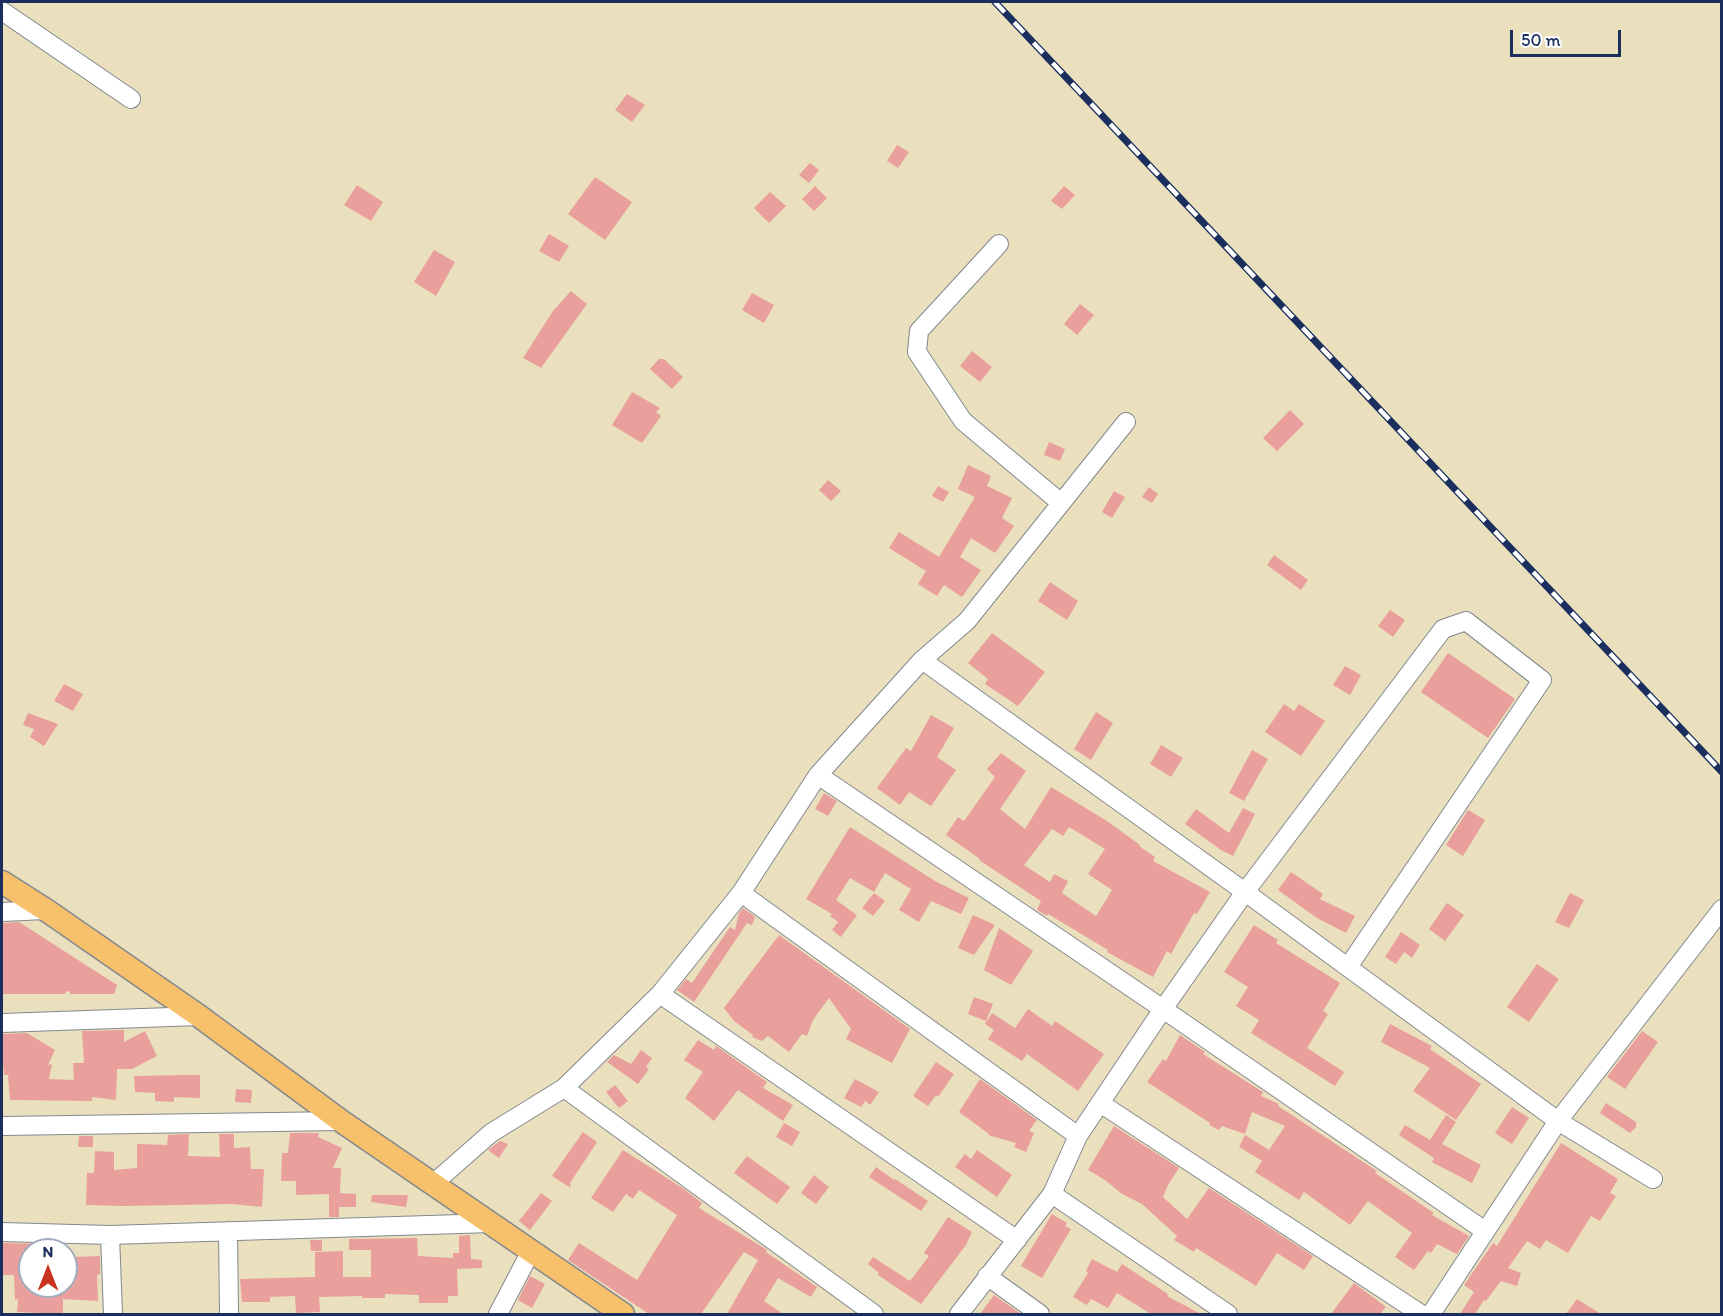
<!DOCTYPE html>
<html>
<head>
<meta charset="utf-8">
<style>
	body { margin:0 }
	#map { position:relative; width:1723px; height:1316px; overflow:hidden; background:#eae0be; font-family:Itim,sans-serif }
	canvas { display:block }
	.frame { position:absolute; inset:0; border:3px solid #1b2f5e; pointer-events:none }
	.north { position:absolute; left:18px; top:1238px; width:60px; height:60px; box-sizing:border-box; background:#fff; border:2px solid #a4acbf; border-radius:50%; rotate:0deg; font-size:16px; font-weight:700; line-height:24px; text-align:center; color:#1b2f5e }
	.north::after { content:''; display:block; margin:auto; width:21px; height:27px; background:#c8321e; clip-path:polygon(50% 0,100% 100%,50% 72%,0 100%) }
	.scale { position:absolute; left:1510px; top:30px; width:111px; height:27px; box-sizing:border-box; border:3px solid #1b2f5e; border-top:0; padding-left:8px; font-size:18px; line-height:21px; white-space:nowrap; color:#1b2f5e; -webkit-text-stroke:4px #fff; paint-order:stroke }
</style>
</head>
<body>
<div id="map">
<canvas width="1723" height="1316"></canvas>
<div class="frame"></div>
<div class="north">N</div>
<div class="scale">50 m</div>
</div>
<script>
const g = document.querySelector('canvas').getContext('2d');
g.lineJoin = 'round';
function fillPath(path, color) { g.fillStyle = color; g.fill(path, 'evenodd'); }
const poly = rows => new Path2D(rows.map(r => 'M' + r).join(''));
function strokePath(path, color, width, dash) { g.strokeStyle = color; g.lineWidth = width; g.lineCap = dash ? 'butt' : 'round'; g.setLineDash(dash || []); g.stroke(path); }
fillPath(poly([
	[627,94,645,105,632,122,615,110],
	[897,145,909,152,898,168,887,161],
	[810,163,819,170,809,183,799,175],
	[595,177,632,202,605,240,568,214],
	[357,185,383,202,371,221,344,205],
	[815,186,827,198,814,211,802,199],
	[1064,186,1075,195,1062,209,1051,201],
	[770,192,786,206,769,223,754,208],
	[549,234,569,246,559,262,539,251],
	[434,250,455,262,436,296,414,282],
	[571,291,587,304,541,368,523,358,553,311],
	[752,293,774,305,764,323,742,310],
	[1080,304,1094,315,1077,335,1064,324],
	[972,351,992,367,980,382,960,366],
	[659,359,664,359,683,377,672,389,650,369],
	[632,392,660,408,656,412,661,416,642,443,612,425],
	[1290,410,1304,424,1277,451,1263,438],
	[1049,442,1065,449,1060,461,1044,455],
	[968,465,991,476,987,486,1012,498,1002,518,1014,526,995,553,971,538,960,557,981,570,962,597,944,585,937,596,918,584,926,571,889,548,899,532,939,557,975,497,958,489],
	[828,480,841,491,831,501,819,490],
	[938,486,949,492,943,502,932,496],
	[1149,487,1158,494,1152,503,1142,497],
	[1114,491,1125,497,1112,518,1102,512],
	[1274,555,1308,580,1301,590,1267,565],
	[1050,582,1078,601,1067,620,1038,601],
	[1390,610,1405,620,1393,637,1378,626],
	[992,633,1045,672,1018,706,985,684,988,679,968,663],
	[1448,653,1515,699,1488,738,1421,692],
	[1345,666,1361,675,1350,695,1333,685],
	[64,684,83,694,73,711,54,701],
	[1284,704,1294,711,1299,704,1325,721,1301,756,1265,732],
	[1096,712,1113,723,1091,760,1074,749],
	[28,713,58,724,44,746,30,737,34,729,23,725],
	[931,715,954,728,937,757,956,770,931,806,909,792,900,805,877,788,906,748,911,751],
	[1161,745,1183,758,1171,777,1150,764],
	[1252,750,1268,759,1244,801,1229,793],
	[1001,753,1026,771,1000,809,1025,829,1051,787,1107,821,1140,845,1139,846,1155,857,1153,861,1210,892,1197,914,1194,913,1171,954,1167,951,1153,977,1107,952,1108,950,1048,914,1047,916,1037,910,1041,901,979,860,980,859,946,835,958,817,964,821,995,777,987,769],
	[1069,827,1105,849,1088,874,1112,890,1096,916,1062,893,1068,881,1054,874,1050,882,1024,865,1052,829,1063,836],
	[824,793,837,801,828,816,815,809],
	[1243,808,1255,814,1233,856,1221,850,1185,824,1196,809,1229,833],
	[1468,810,1485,820,1463,856,1446,845],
	[850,827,935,881,969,898,961,914,931,901,919,922,899,910,911,889,885,873,874,892,850,878,836,900,857,915,841,937,832,930,838,922,830,916,832,914,806,899],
	[1291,872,1323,894,1320,899,1355,916,1346,933,1317,918,1278,890],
	[874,893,885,901,873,916,862,908],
	[1570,893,1584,900,1569,928,1555,922],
	[1447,903,1464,915,1445,941,1429,929],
	[743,908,755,917,752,925,747,923,694,1002,677,990,686,979,692,983,730,927,735,930,739,913],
	[973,915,995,925,974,955,958,948],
	[19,922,117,985,114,994,70,994,70,992,66,991,65,994,2,994,2,923],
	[1254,925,1278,940,1276,943,1340,983,1323,1011,1328,1014,1307,1048,1344,1072,1335,1086,1251,1033,1259,1020,1236,1006,1248,987,1224,972],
	[999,928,1033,951,1011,985,984,970],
	[1401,932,1420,945,1412,958,1404,952,1396,964,1385,957],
	[779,935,910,1029,892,1063,846,1039,851,1029,829,998,813,1020,807,1036,802,1034,789,1052,768,1036,762,1041,752,1037,753,1035,734,1021,724,1008],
	[1537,964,1559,979,1529,1022,1507,1007],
	[974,997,993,1004,986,1021,968,1014],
	[1028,1009,1052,1026,1055,1021,1104,1054,1078,1091,1027,1054,1022,1061,988,1039,994,1030,985,1024,992,1013,1015,1028],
	[1390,1024,1432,1046,1430,1049,1481,1084,1456,1120,1413,1091,1430,1068,1381,1042],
	[124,1030,124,1042,145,1031,157,1056,132,1069,117,1069,116,1100,92,1097,92,1101,10,1100,8,1075,4,1075,3,1062,2,1062,2,1034,27,1033,55,1050,48,1065,52,1064,49,1079,74,1080,73,1063,84,1063,82,1031],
	[1642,1031,1658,1042,1625,1089,1607,1077],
	[1180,1035,1205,1052,1203,1054,1263,1092,1261,1096,1279,1104,1278,1106,1377,1171,1375,1173,1434,1213,1432,1215,1469,1236,1457,1254,1437,1244,1431,1253,1428,1251,1414,1270,1395,1257,1412,1233,1368,1201,1350,1225,1304,1192,1299,1200,1255,1172,1262,1161,1239,1147,1245,1135,1269,1150,1285,1126,1252,1112,1245,1134,1222,1126,1219,1130,1209,1125,1210,1123,1147,1082,1163,1059,1166,1061],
	[698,1040,714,1050,716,1046,767,1082,763,1088,793,1105,783,1121,738,1090,714,1121,685,1098,703,1072,684,1060],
	[641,1050,652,1058,646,1067,649,1069,638,1084,607,1062,614,1055,631,1064],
	[936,1062,954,1074,938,1097,936,1095,928,1106,913,1096],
	[184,1075,200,1075,200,1098,174,1097,174,1102,155,1101,155,1093,135,1092,134,1076],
	[855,1079,879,1092,870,1105,865,1101,861,1107,844,1098],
	[980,1079,1037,1120,1029,1131,1034,1133,1026,1152,1014,1147,1016,1143,988,1135,989,1134,959,1112],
	[615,1085,628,1101,619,1108,606,1092],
	[236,1089,252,1090,251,1103,235,1102],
	[1606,1103,1636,1122,1636,1127,1630,1133,1600,1113],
	[1512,1107,1529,1118,1512,1144,1495,1133],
	[1446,1115,1456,1122,1442,1144,1481,1165,1472,1183,1432,1162,1434,1158,1399,1135,1405,1125,1430,1140],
	[784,1123,800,1132,792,1146,776,1137],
	[1114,1126,1179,1168,1168,1185,1163,1197,1187,1219,1209,1188,1313,1256,1304,1270,1277,1253,1256,1286,1196,1248,1194,1252,1174,1240,1177,1236,1142,1204,1122,1194,1105,1180,1088,1170],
	[583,1132,597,1142,570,1183,571,1188,552,1176],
	[290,1133,319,1133,318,1137,342,1148,333,1168,341,1168,340,1193,356,1194,356,1207,339,1207,339,1217,329,1217,329,1194,296,1195,296,1181,281,1181,282,1153,288,1153],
	[189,1134,188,1156,220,1157,219,1134,234,1134,234,1148,250,1147,251,1169,264,1169,262,1207,232,1204,122,1206,86,1205,87,1173,94,1173,95,1151,114,1152,114,1170,137,1168,137,1144,167,1145,168,1135],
	[79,1136,93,1136,93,1147,78,1147],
	[500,1141,508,1144,499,1158,488,1150],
	[1561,1143,1618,1179,1610,1193,1616,1196,1600,1221,1591,1216,1568,1253,1546,1240,1540,1249,1527,1241,1508,1268,1521,1273,1517,1286,1501,1281,1486,1301,1484,1300,1475,1314,1460,1314,1474,1292,1464,1285,1493,1243,1497,1246],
	[623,1150,684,1189,702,1203,699,1208,764,1248,767,1250,766,1252,817,1287,811,1297,778,1278,764,1301,783,1314,727,1314,758,1260,744,1252,701,1314,649,1314,568,1260,579,1243,637,1280,677,1215,639,1190,633,1199,626,1194,613,1212,591,1198],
	[977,1150,1012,1175,997,1197,955,1167,965,1154,971,1159],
	[747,1156,790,1187,777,1204,734,1173],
	[876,1167,894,1180,895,1179,928,1201,921,1211,869,1177],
	[814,1175,829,1187,816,1204,801,1193],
	[541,1193,552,1201,530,1230,519,1221],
	[372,1195,408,1195,406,1207,371,1202],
	[1052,1214,1067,1223,1065,1226,1071,1229,1042,1278,1021,1266],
	[948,1217,972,1232,966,1245,921,1304,878,1275,879,1273,868,1264,873,1257,910,1281,929,1256,924,1253],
	[470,1235,471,1259,482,1260,482,1268,457,1269,458,1296,448,1296,448,1303,419,1303,419,1295,385,1294,385,1298,362,1298,362,1296,319,1297,320,1312,296,1313,295,1296,270,1297,270,1302,242,1302,240,1279,315,1277,315,1252,343,1251,343,1277,371,1277,371,1250,349,1250,349,1239,417,1238,418,1256,453,1258,453,1253,459,1253,459,1236],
	[310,1240,322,1240,322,1251,311,1251],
	[2,1243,46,1244,46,1248,30,1249,30,1286,66,1286,66,1281,74,1281,73,1257,100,1256,100,1274,97,1275,98,1301,63,1299,63,1314,17,1312,18,1299,15,1300,14,1275,2,1275],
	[1092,1259,1117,1272,1122,1264,1168,1294,1167,1296,1201,1314,1151,1314,1117,1293,1108,1308,1091,1299,1087,1305,1073,1297,1088,1273,1086,1271],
	[530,1276,545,1284,532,1308,518,1300],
	[1354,1283,1386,1307,1380,1314,1331,1314],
	[994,1295,1021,1314,980,1314],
	[1577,1299,1601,1314,1566,1314]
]), '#e99f9b');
const minor = poly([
	[2,11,131,99],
	[999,244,919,331,917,352,963,421,1061,503],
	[922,660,1245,892,1558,1121,1653,1179],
	[818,775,1163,1009,1485,1231],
	[741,893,1078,1136],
	[2,912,46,910],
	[660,994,1017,1240],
	[2,1023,199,1016],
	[564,1088,874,1314],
	[1100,1103,1421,1314],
	[2,1126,341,1121],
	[434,1183,491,1133,564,1088,660,994,741,893,818,775,922,660,967,621,1126,422],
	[1052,1194,1228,1314],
	[228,1231,229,1314],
	[2,1232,110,1235,492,1223],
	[110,1235,113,1314],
	[987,1276,1040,1314],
	[498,1314,531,1251],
	[959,1314,1052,1194,1078,1136,1163,1009,1245,892,1443,629,1466,621,1542,680,1348,967],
	[1431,1314,1558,1121,1722,909]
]);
const major = poly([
	[2,882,46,910,199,1016,341,1121,623,1314]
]);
strokePath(minor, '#82888e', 20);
strokePath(major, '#82888e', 25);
strokePath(minor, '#fff', 18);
strokePath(major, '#f7c06b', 22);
const rail = poly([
	[995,2,1722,772]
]);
strokePath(rail, '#1b2f5e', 7);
strokePath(rail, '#fff', 4.5, [14]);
</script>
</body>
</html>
